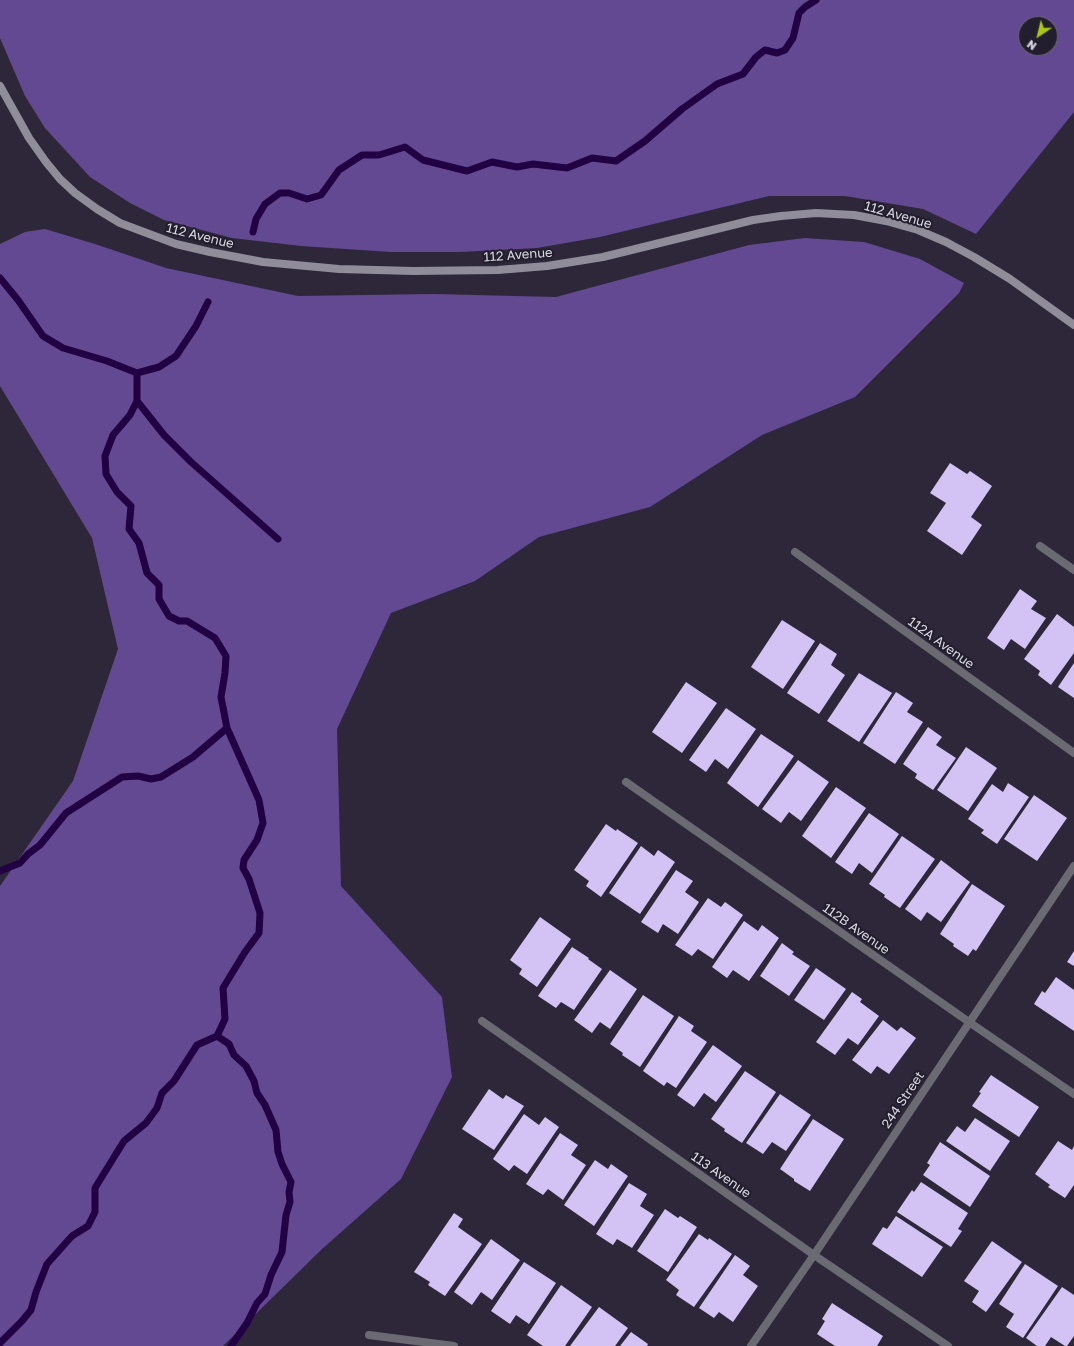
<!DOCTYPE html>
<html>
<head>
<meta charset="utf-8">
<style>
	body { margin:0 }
	#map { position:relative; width:1074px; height:1346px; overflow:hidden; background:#2d2739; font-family:"Golos Text",sans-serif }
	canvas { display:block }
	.north { position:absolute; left:1018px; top:16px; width:40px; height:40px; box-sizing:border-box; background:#231e2e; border:1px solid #6d6876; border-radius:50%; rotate:215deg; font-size:11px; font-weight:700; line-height:16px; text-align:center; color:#dbd8e3 }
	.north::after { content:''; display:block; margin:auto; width:14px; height:18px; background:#adc60f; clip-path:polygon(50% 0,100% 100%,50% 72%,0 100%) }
</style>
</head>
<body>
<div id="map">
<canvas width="1074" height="1346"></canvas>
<div class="north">N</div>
</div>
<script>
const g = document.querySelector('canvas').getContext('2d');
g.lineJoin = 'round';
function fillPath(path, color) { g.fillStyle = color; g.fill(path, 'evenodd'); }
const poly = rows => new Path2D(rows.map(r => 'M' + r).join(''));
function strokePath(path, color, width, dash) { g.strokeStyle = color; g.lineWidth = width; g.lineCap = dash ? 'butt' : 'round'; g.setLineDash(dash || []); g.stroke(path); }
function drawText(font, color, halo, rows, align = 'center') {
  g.font = font + ' "Golos Text",sans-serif'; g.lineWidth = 4; g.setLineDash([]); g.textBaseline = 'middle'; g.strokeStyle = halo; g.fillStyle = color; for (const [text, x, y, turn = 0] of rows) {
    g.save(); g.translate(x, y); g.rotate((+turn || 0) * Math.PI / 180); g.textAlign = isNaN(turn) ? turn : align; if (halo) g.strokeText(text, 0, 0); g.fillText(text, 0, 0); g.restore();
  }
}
fillPath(poly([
	[0,0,1074,0,1074,112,976,234,923,209,845,196,769,196,600,237,537,248,460,252,391,252,301,246,232,238,164,220,130,203,90,177,45,128,25,96,0,38],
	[1026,24,1050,24,1050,48,1026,48],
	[45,229,95,244,166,268,298,296,434,294,556,297,749,245,805,238,864,242,920,259,964,283,959,293,855,397,762,435,650,507,539,537,475,581,391,613,337,729,341,886,442,997,452,1077,401,1179,321,1250,223,1346,0,1346,0,886,73,781,118,649,92,538,0,386,0,244,25,232]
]), '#634991');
strokePath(poly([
	[253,232,256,219,265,204,280,193,289,193,307,199,321,195,339,170,362,155,379,155,405,147,423,160,467,171,492,162,517,167,533,164,567,168,592,158,616,161,645,141,682,109,717,84,743,74,756,57,765,50,777,53,785,50,793,38,799,13,805,7,816,0],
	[0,278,18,300,43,336,63,348,107,361,137,373,159,367,176,356,196,326,208,302],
	[137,401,164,435,191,462,278,539],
	[0,871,20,863,28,854,40,845,66,813,122,777,138,776,151,779,161,777,193,757,227,728],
	[217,1036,229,1044,234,1055,246,1066,254,1081,257,1093,265,1105,276,1130,278,1152,282,1164,291,1182,289,1192,290,1202,286,1215,282,1252,271,1275,265,1294,257,1303,247,1323,231,1346],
	[0,1343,22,1321,31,1310,36,1292,47,1264,72,1236,88,1226,95,1212,95,1188,124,1141,146,1123,157,1108,162,1093,174,1081,197,1045,217,1036,225,1019,223,988,245,952,259,933,260,913,249,879,243,868,244,860,257,840,263,823,259,800,227,728,221,697,225,673,226,656,215,638,187,621,179,621,169,616,159,599,159,585,147,573,139,543,129,529,131,506,117,492,106,474,105,456,113,435,130,415,137,401,137,373]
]), '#210044', 7);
fillPath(poly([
	[950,463,967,474,970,471,992,486,971,517,982,525,962,555,927,531,946,503,930,493],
	[1020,589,1037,601,1031,609,1046,618,1025,649,1011,639,1004,650,987,638],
	[1057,614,1074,627,1074,653,1051,685,1038,675,1040,671,1024,659],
	[782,620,815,641,783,689,751,667],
	[820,643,837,654,831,665,845,675,819,714,787,693],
	[1074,663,1074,698,1058,687],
	[859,673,892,693,859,742,827,721],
	[686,682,717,703,682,753,652,732],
	[896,692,913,703,907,712,923,722,895,764,863,743],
	[726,708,756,729,728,769,715,759,706,772,689,760],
	[928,727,942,737,936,745,956,758,933,790,915,778,917,774,903,764],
	[761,734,794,756,758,807,727,783],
	[966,747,997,768,968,811,937,790],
	[798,760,829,782,801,821,789,812,781,823,762,809],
	[1008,783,1029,797,997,844,981,833,984,830,968,819,992,784,1003,792],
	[836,787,866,808,831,858,802,836],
	[1034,795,1067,818,1037,861,1004,839],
	[869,813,899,834,872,873,859,863,852,874,835,862],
	[606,824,616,831,617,829,638,843,601,897,586,886,589,881,574,870],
	[902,836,935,859,900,908,884,897,885,895,869,884],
	[641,846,654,856,658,850,675,862,640,914,609,893],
	[941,860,970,882,941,922,927,912,921,921,905,909],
	[676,870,693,881,685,892,699,902,678,934,663,924,658,933,641,922],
	[972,884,1005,906,976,951,973,949,968,956,953,946,954,944,940,934],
	[708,898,721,907,725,902,743,915,713,959,698,949,692,956,675,945],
	[540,917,571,939,537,987,519,974,522,969,510,960],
	[744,921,758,931,762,925,779,938,749,981,733,970,727,978,712,967],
	[782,943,794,952,792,954,810,966,789,996,760,976],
	[572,947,589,958,588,959,602,969,574,1010,561,1002,556,1008,538,996],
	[1074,951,1074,966,1067,962],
	[816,968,846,989,824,1020,794,1000],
	[610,970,637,989,610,1029,600,1022,592,1033,574,1020],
	[1056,977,1074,990,1074,1031,1034,1004,1042,991,1045,993],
	[852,992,862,999,860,1002,879,1016,858,1045,848,1038,835,1055,816,1042],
	[643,995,674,1016,640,1067,622,1055,623,1053,610,1044],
	[679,1016,694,1026,691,1031,707,1042,676,1088,667,1082,664,1086,643,1071],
	[883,1020,897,1031,901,1027,916,1038,889,1074,877,1066,871,1074,852,1060],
	[713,1045,742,1066,716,1102,704,1093,694,1107,677,1095],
	[745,1071,776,1092,742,1143,724,1131,725,1129,711,1119],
	[991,1075,1039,1107,1019,1137,972,1106,981,1093,979,1092],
	[489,1089,503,1099,506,1095,524,1106,494,1150,462,1129],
	[780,1094,811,1115,786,1151,772,1142,763,1154,746,1143],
	[524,1114,539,1125,545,1117,559,1127,527,1174,514,1165,509,1171,493,1159],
	[975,1118,1010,1141,990,1171,946,1141,957,1126,965,1132],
	[813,1119,844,1139,810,1191,794,1181,794,1179,780,1169],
	[560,1133,578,1145,571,1155,586,1165,563,1200,548,1189,543,1195,526,1184],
	[1058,1141,1072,1150,1074,1146,1074,1185,1065,1198,1048,1187,1050,1185,1035,1174],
	[940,1142,990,1176,970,1207,923,1175,930,1165,927,1163],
	[595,1160,608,1169,611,1164,628,1176,594,1226,564,1205],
	[921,1182,968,1213,958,1229,962,1231,951,1247,897,1212,912,1190,914,1192],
	[629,1183,647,1194,640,1206,654,1215,632,1248,617,1239,613,1245,596,1234],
	[665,1209,678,1218,680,1216,697,1227,668,1272,637,1251],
	[454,1213,463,1219,458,1227,482,1244,445,1296,428,1285,430,1282,414,1272],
	[896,1216,943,1247,922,1277,872,1244,883,1227,887,1229],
	[699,1234,708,1240,709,1238,732,1254,694,1307,676,1295,679,1290,666,1280],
	[491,1239,520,1260,492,1300,481,1292,472,1305,454,1292],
	[992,1241,1022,1262,986,1312,972,1302,979,1291,964,1281],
	[735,1255,750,1266,743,1275,758,1286,733,1322,719,1312,714,1318,699,1308],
	[524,1262,556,1283,529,1324,516,1315,510,1324,491,1311],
	[1025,1264,1058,1286,1023,1338,1006,1327,1014,1314,999,1304],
	[561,1285,592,1307,565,1346,543,1346,527,1335],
	[1062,1287,1074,1295,1074,1336,1067,1346,1065,1346,1051,1337,1045,1346,1037,1346,1026,1338],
	[832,1303,883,1336,877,1346,835,1346,817,1334,825,1321,822,1319],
	[599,1307,628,1328,615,1346,570,1346],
	[631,1332,648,1344,647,1346,620,1346]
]), '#d2c3f4');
strokePath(poly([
	[1040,546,1074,570]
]), '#6b6972', 8);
strokePath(poly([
	[795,552,1074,753],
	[626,782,969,1022,1074,1094],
	[482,1021,814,1255,948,1346],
	[369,1335,454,1346],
	[751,1346,814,1255,1074,866]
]), '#6b6972', 8);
strokePath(poly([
	[0,86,29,138,46,162,60,179,75,193,97,209,120,223,176,244,210,252,263,262,339,269,413,271,498,270,547,266,603,257,753,220,781,216,816,213,854,215,886,221,918,230,946,242,974,257,1010,279,1074,325]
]), '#908c9a', 8);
drawText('13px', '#dbd8e3', '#231e2e', [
	["112 Avenue",898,215,16],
	["112 Avenue",200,236,14],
	["112 Avenue",518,255,-4],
	["112A Avenue",941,643,36],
	["112B Avenue",856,929,35],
	["244 Street",903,1100,-56],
	["113 Avenue",721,1175,35]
]);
</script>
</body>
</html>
